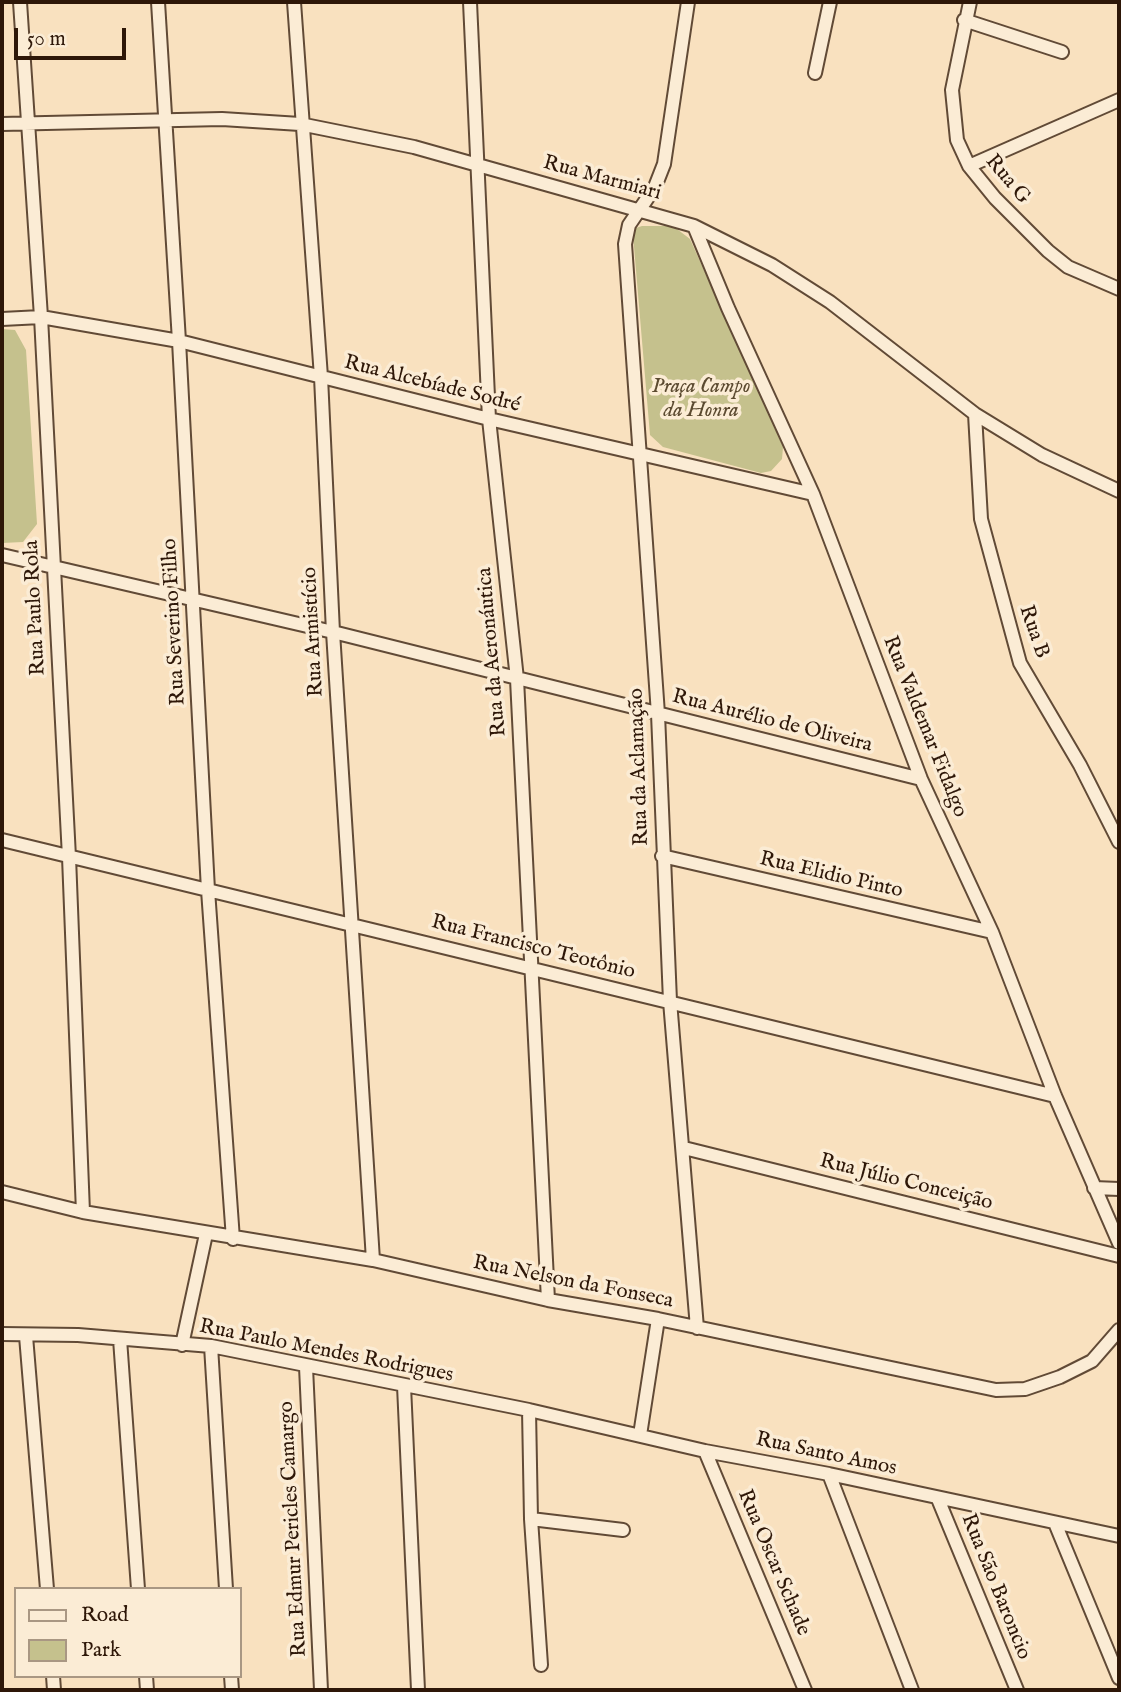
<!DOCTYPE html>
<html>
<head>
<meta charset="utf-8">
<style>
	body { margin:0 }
	#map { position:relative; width:1121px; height:1692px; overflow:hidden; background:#f9e1bf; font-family:"IM FELL English",serif }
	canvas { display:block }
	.frame { position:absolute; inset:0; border:4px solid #2e1708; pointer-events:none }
	.legend { position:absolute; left:14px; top:1587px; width:228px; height:91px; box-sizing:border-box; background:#fbecd5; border:2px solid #a99783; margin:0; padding:9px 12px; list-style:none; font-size:21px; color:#2e1708 }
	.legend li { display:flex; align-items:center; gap:14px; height:35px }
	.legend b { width:35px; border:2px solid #a99783 }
	.scale { position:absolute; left:14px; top:28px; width:112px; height:32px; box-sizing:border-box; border:4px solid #2e1708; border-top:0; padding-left:9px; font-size:21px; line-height:24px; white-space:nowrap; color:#2e1708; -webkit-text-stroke:5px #fbecd5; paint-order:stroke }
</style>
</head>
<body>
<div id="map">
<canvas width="1121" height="1692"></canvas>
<div class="frame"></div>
<ul class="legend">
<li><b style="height:9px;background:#fbecd5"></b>Road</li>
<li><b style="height:19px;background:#c5c18d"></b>Park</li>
</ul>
<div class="scale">50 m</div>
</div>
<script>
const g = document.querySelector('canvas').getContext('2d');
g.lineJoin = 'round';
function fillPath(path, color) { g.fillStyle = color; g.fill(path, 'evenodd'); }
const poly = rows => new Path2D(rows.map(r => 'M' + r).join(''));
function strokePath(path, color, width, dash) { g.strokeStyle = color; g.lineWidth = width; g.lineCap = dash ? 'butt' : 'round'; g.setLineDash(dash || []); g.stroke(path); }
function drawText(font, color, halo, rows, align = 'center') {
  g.font = font + ' "IM FELL English",serif'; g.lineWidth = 7; g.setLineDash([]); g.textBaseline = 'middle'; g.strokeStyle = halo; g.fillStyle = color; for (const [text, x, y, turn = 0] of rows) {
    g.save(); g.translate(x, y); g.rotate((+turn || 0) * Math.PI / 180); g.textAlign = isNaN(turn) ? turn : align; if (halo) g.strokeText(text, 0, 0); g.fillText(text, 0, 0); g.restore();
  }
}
fillPath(poly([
	[642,226,673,226,690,239,783,447,782,459,771,471,761,473,663,447,650,435,633,235,636,228],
	[2,329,15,330,26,350,37,524,23,542,2,543]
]), '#c5c18d');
const street = poly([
	[20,2,41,317,69,857,83,1212],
	[158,2,179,341,208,890,233,1239],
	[294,2,321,377,333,632,373,1260],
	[470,2,489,419,517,679,548,1300],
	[688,2,664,164,655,187,629,225,625,244,658,714,670,1001,697,1328],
	[970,2,952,90,957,140,969,166,995,198,1048,251,1068,267,1119,289],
	[964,20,1062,52],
	[815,73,830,2],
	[2,124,222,119,300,124,414,147,694,226,772,265,830,302,975,414,1042,455,1119,491],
	[969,166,1119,100],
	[694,226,728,308,813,494,921,779,992,932,1055,1096,1119,1243],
	[2,319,41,317,179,341,489,419,813,494],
	[975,414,981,519,1020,663,1080,765,1119,842],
	[2,555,333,632,921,779],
	[2,840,1055,1096],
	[662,856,992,932],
	[684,1148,1119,1256],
	[1094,1188,1119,1189],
	[2,1192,83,1212,373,1260,548,1300,658,1319,996,1390,1025,1389,1060,1377,1092,1361,1119,1330],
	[2,1334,78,1335,211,1346,529,1410,705,1451,829,1474,1119,1536],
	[26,1336,47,1589],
	[120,1339,138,1589],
	[182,1345,206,1234],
	[211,1346,226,1589],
	[306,1367,321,1690],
	[404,1386,418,1690],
	[529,1410,531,1519,623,1530],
	[640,1435,658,1319],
	[705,1451,805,1690],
	[829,1474,912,1690],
	[938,1499,1017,1690],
	[531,1519,541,1665],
	[1055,1523,1119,1678],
	[53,1676,54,1690],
	[146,1676,147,1690],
	[231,1676,232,1690]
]);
strokePath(street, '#614a36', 16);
strokePath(street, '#fbecd5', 12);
drawText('21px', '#2e1708', '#fbecd5', [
	["Rua Marmiari",602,179,15],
	["Rua G",1007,180,50],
	["Rua Alcebíade Sodré",432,385,14],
	["Rua Paulo Rola",36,608,-93],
	["Rua Severino Filho",175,622,-93],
	["Rua Armistício",314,632,-93],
	["Rua B",1033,632,71],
	["Rua da Aeronáutica",493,652,-95],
	["Rua Aurélio de Oliveira",772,722,14],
	["Rua Valdemar Fidalgo",924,727,68],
	["Rua da Aclamação",640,767,-92],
	["Rua Elidio Pinto",831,876,13],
	["Rua Francisco Teotônio",533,948,14],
	["Rua Júlio Conceição",906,1183,14],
	["Rua Nelson da Fonseca",573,1283,11],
	["Rua Paulo Mendes Rodrigues",326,1352,11],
	["Rua Santo Amos",826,1455,12],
	["Rua Edmur Pericles Camargo",294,1529,-93],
	["Rua Oscar Schade",773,1563,67],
	["Rua São Baroncio",995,1587,68]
]);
drawText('italic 21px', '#5b4a30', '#fbecd5', [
	["Praça Campo",701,388],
	["da Honra",701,412]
]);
</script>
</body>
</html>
